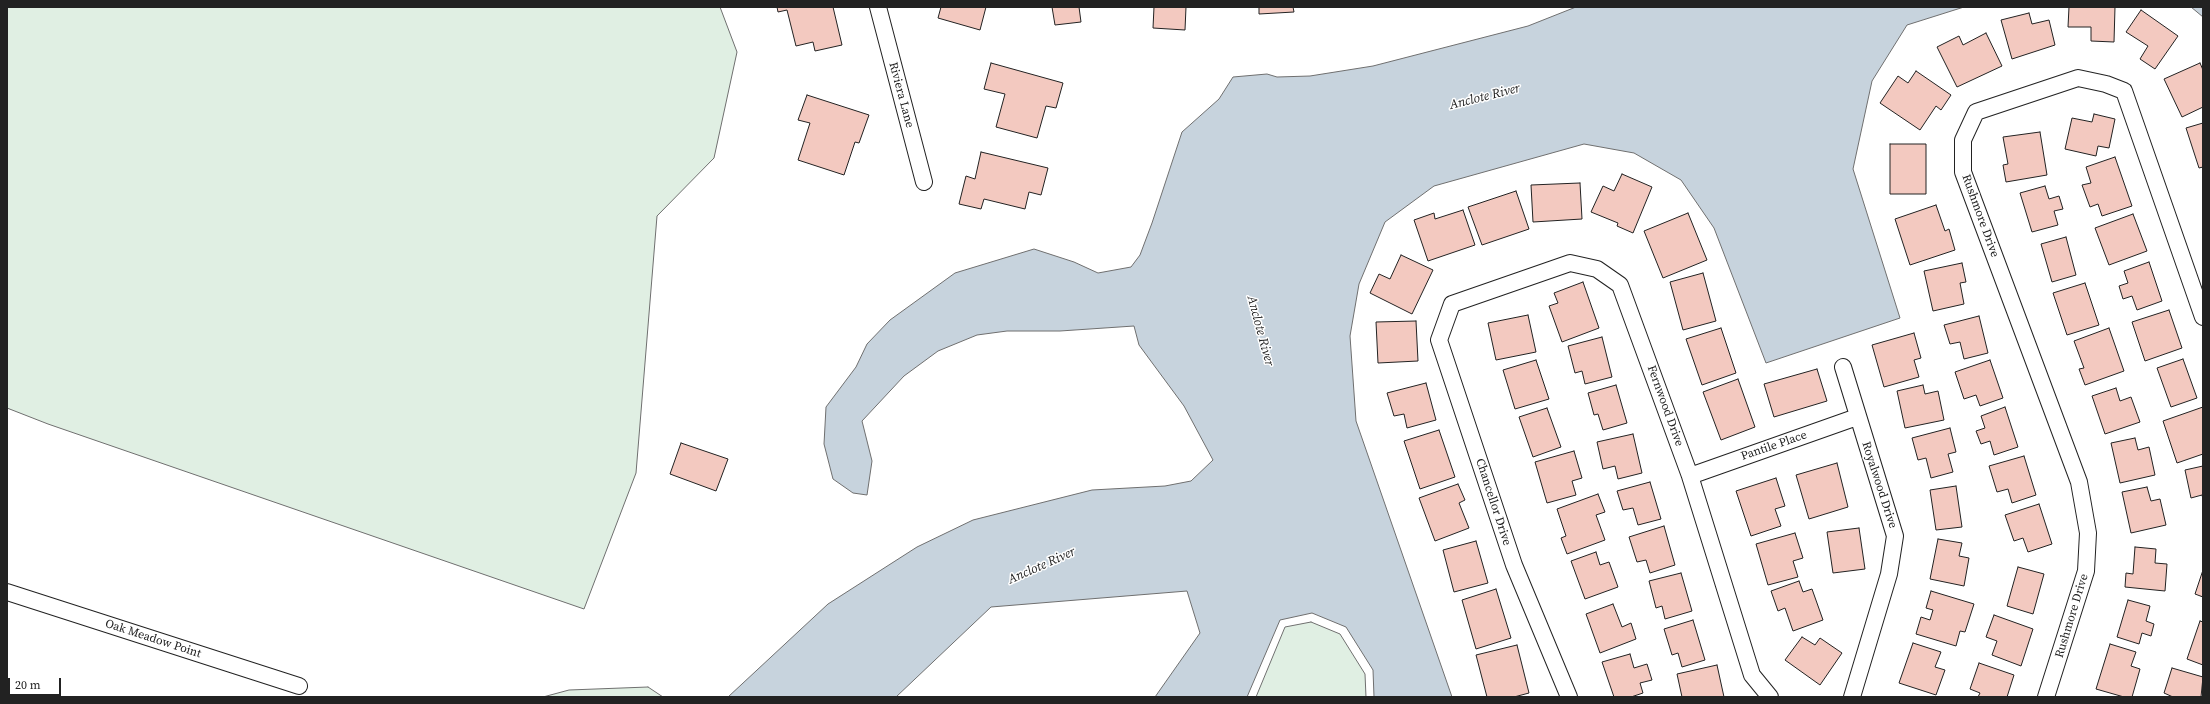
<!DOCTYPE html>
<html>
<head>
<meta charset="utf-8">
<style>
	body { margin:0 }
	#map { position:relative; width:2210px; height:704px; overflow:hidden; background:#fff; font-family:"Source Serif 4",serif }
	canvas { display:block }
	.frame { position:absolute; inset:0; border:8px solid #222; pointer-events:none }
	.scale { position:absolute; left:8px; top:678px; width:53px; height:18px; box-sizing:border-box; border:2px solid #222; border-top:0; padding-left:5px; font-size:12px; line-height:14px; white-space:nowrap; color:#222; -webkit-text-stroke:3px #fff; paint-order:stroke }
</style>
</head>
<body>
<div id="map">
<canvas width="2210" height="704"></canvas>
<div class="frame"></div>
<div class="scale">20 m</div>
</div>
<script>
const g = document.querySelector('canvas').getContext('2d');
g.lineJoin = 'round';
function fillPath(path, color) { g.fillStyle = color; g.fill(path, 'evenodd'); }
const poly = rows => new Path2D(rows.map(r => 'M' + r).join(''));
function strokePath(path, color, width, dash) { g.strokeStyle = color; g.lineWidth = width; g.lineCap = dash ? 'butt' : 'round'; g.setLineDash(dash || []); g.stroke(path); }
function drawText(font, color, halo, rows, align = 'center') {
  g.font = font + ' "Source Serif 4",serif'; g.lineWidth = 3; g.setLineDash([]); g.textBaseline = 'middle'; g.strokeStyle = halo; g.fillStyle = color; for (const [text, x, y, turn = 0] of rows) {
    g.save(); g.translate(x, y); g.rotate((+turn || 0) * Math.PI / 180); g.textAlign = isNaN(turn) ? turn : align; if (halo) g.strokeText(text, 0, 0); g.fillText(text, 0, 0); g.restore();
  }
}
const green = poly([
	[7,7,720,7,737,52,714,158,657,216,636,473,584,609,48,424,7,408,7,7],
	[1311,622,1340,634,1365,674,1366,697,1256,697,1285,627,1311,622],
	[648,687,663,697,543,697,569,690,648,687]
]);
fillPath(green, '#e0efe3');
strokePath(green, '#6f6f6f', 1);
const water = poly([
	[1576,7,1964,7,1907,25,1872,81,1853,169,1900,318,1766,363,1714,228,1681,180,1634,153,1584,144,1434,186,1385,222,1359,284,1350,336,1356,421,1452,697,1374,697,1373,670,1346,627,1312,613,1280,620,1247,697,1155,697,1200,633,1187,591,991,607,896,697,728,697,828,604,917,547,973,520,1092,490,1165,486,1191,481,1213,460,1184,406,1139,345,1134,326,1060,331,1007,331,977,335,938,351,904,376,862,421,872,461,867,495,853,493,833,479,824,444,826,407,856,367,867,344,890,320,955,273,1034,249,1074,262,1098,273,1131,267,1140,255,1152,223,1182,132,1219,99,1233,77,1267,74,1277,77,1310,76,1373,66,1528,26,1576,7],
	[2191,7,2203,7,2203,17,2191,7]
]);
fillPath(water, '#c7d3dd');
strokePath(water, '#6f6f6f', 1);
const building = poly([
	[777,7,833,7,842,45,815,51,813,42,796,46,787,10,778,12,777,7],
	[941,7,986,7,980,30,938,18,941,7],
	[1052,7,1079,7,1081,22,1055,25,1052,7],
	[1154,7,1186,7,1185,30,1153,28,1154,7],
	[1259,7,1293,7,1294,12,1259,14,1259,7],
	[2069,7,2115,7,2114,42,2091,41,2091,27,2068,27,2069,7],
	[2141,10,2178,36,2155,69,2140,59,2148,46,2126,32,2141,10],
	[2029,13,2032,24,2049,20,2055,45,2012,59,2001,20,2029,13],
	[1986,33,2002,66,1957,87,1937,47,1959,36,1963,45,1986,33],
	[991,63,1063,83,1056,108,1046,106,1037,138,996,127,1005,94,984,89,991,63],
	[2200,63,2203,70,2203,107,2182,117,2164,79,2200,63],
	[1916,71,1951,95,1941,110,1936,106,1920,130,1880,103,1898,76,1908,83,1916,71],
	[807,95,869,115,859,143,855,142,844,175,798,160,810,123,798,120,807,95],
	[2094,114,2115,119,2109,148,2098,146,2096,156,2065,149,2072,118,2092,122,2094,114],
	[2203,123,2203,167,2199,168,2186,128,2203,123],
	[2040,132,2047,175,2006,182,2003,165,2008,164,2003,137,2040,132],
	[1890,144,1926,144,1926,194,1890,194,1890,144],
	[981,152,1048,168,1041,195,1029,192,1025,209,984,199,981,209,959,204,966,176,975,179,981,152],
	[2115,157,2132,206,2102,216,2098,204,2090,207,2082,185,2091,183,2086,167,2115,157],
	[1622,174,1652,187,1633,233,1617,226,1618,223,1591,212,1603,186,1614,191,1622,174],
	[1580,183,1582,219,1533,222,1531,185,1580,183],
	[2045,186,2049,199,2059,196,2063,209,2054,211,2058,225,2032,232,2020,193,2045,186],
	[1516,191,1529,229,1482,245,1468,207,1516,191],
	[1936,205,1945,231,1949,229,1955,250,1910,265,1895,219,1936,205],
	[1463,210,1475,245,1428,261,1414,220,1434,213,1435,219,1463,210],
	[1688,213,1707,260,1663,278,1644,231,1688,213],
	[2133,214,2147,251,2109,265,2095,228,2133,214],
	[2066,237,2076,275,2052,282,2041,244,2066,237],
	[1401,255,1433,270,1412,314,1370,293,1379,274,1390,279,1401,255],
	[2149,262,2162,301,2137,310,2132,296,2123,299,2119,286,2128,283,2124,271,2149,262],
	[1962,263,1966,282,1960,283,1964,304,1933,311,1924,271,1962,263],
	[1703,273,1716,321,1683,330,1670,282,1703,273],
	[1583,282,1599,328,1562,342,1549,306,1558,303,1554,293,1583,282],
	[2085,283,2099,325,2067,335,2053,293,2085,283],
	[2169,310,2182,348,2145,361,2132,322,2169,310],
	[1528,315,1536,352,1496,360,1488,323,1528,315],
	[1979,316,1988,353,1964,359,1960,342,1950,344,1944,325,1979,316],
	[1416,321,1418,361,1378,363,1376,322,1416,321],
	[1721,328,1736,373,1702,385,1686,339,1721,328],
	[2109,328,2124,371,2085,385,2079,369,2084,368,2074,341,2109,328],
	[1914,333,1921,358,1914,360,1919,377,1884,387,1872,345,1914,333],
	[1602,337,1612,377,1585,384,1582,371,1575,373,1568,346,1602,337],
	[2183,359,2197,398,2171,407,2157,368,2183,359],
	[1536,360,1549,399,1515,409,1503,370,1536,360],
	[1990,360,2003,398,1980,406,1976,395,1964,399,1955,372,1990,360],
	[1817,369,1827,401,1774,417,1764,384,1817,369],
	[1738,379,1755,427,1721,440,1703,392,1738,379],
	[1426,383,1436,420,1407,428,1404,414,1394,416,1387,393,1426,383],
	[1616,385,1627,423,1603,430,1598,414,1594,415,1588,393,1616,385],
	[1923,385,1925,394,1938,391,1944,420,1905,428,1897,391,1923,385],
	[2116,388,2120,401,2131,397,2140,422,2105,434,2092,396,2116,388],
	[2005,407,2018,447,1994,455,1990,441,1981,444,1976,431,1985,428,1981,416,2005,407],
	[2203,407,2203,454,2177,463,2163,421,2203,407],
	[1547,408,1561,447,1533,457,1519,417,1547,408],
	[1950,428,1956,452,1948,454,1953,472,1931,478,1926,458,1918,460,1912,438,1950,428],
	[1439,430,1455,477,1420,489,1404,441,1439,430],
	[1633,434,1642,473,1618,479,1615,466,1603,469,1597,442,1633,434],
	[2135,438,2138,450,2149,447,2155,475,2120,483,2111,443,2135,438],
	[681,443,728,459,716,491,670,474,681,443],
	[1574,451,1582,478,1572,481,1576,495,1547,503,1535,462,1574,451],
	[2024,456,2036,495,2012,503,2008,489,1997,492,1989,466,2024,456],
	[1837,463,1848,507,1809,519,1796,475,1837,463],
	[2203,466,2203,499,2202,495,2191,498,2185,470,2203,466],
	[1776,478,1785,506,1775,509,1781,526,1751,536,1736,491,1776,478],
	[1650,482,1661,519,1638,525,1633,508,1623,510,1617,491,1650,482],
	[1458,484,1465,500,1459,503,1469,528,1435,541,1419,498,1458,484],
	[1956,486,1962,527,1936,530,1930,490,1956,486],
	[2147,487,2151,501,2160,499,2166,525,2131,533,2122,492,2147,487],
	[1598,494,1605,512,1596,515,1605,540,1567,554,1561,538,1566,536,1557,509,1598,494],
	[2039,504,2052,544,2028,552,2023,538,2014,541,2005,515,2039,504],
	[1664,526,1675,565,1650,573,1646,560,1637,562,1629,537,1664,526],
	[1859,528,1865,569,1833,573,1827,532,1859,528],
	[1795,533,1803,558,1793,561,1798,577,1768,585,1756,544,1795,533],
	[1938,539,1962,543,1959,556,1969,558,1964,586,1930,579,1938,539],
	[1476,541,1488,583,1454,592,1443,550,1476,541],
	[2135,547,2156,549,2155,563,2167,564,2165,591,2125,587,2126,573,2133,574,2135,547],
	[1596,552,1600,565,1609,562,1618,587,1585,599,1571,561,1596,552],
	[2018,567,2044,574,2033,614,2007,606,2018,567],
	[2203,570,2203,597,2195,594,2203,570],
	[1681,573,1692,611,1665,619,1662,606,1656,608,1649,581,1681,573],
	[1799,581,1803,592,1812,589,1823,620,1793,631,1785,608,1778,611,1771,591,1799,581],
	[1496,589,1511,638,1476,649,1462,600,1496,589],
	[1931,591,1974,604,1965,632,1960,631,1956,646,1916,634,1921,617,1930,620,1933,610,1926,608,1931,591],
	[2128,600,2150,606,2146,621,2154,624,2151,636,2142,633,2139,644,2117,637,2128,600],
	[1613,604,1622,627,1631,623,1636,639,1600,653,1586,614,1613,604],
	[1994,615,2033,629,2021,666,1992,655,1997,641,1986,637,1994,615],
	[1693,620,1705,660,1682,667,1678,653,1672,655,1664,629,1693,620],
	[2200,621,2203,622,2203,665,2187,659,2200,621],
	[1802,637,1815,645,1820,638,1842,653,1820,685,1785,660,1802,637],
	[1913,643,1941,652,1935,667,1945,670,1936,695,1899,683,1913,643],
	[2110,644,2136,652,2131,666,2140,669,2132,697,2124,697,2096,689,2110,644],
	[1517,645,1529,693,1514,697,1487,697,1476,655,1517,645],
	[1630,654,1634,668,1647,664,1652,680,1640,683,1643,693,1631,697,1614,697,1602,662,1630,654],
	[1979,663,2014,675,2007,697,1978,697,1980,693,1970,689,1979,663],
	[1717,665,1724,697,1682,697,1677,674,1717,665],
	[2172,668,2203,677,2201,697,2173,697,2164,693,2172,668]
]);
fillPath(building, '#f3c9c0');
strokePath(building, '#222', 1);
const minor = poly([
	[878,7,924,182],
	[1843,367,1895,536,1889,574,1852,697],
	[1690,476,1857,417],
	[7,592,299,686],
	[1569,697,1514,565,1439,340,1452,304,1570,263,1597,269,1620,285,1690,476,1752,675,1770,697],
	[2046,697,2086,571,2088,533,2079,482,1963,172,1963,140,1976,112,2078,78,2106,84,2124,91,2203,317]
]);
strokePath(minor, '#222', 18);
strokePath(minor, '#fff', 16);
drawText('12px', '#222', '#fff', [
	["Riviera Lane",901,95,75],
	["Rushmore Drive",1980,216,70],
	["Fernwood Drive",1665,406,70],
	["Pantile Place",1774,446,-19],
	["Royalwood Drive",1879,485,72],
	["Chancellor Drive",1493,502,72],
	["Rushmore Drive",2072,616,-73],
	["Oak Meadow Point",153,639,18]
]);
drawText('italic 13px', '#222', '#fff', [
	["Anclote River",1485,97,-14],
	["Anclote River",1260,331,75],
	["Anclote River",1042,566,-24]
]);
</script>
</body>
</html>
